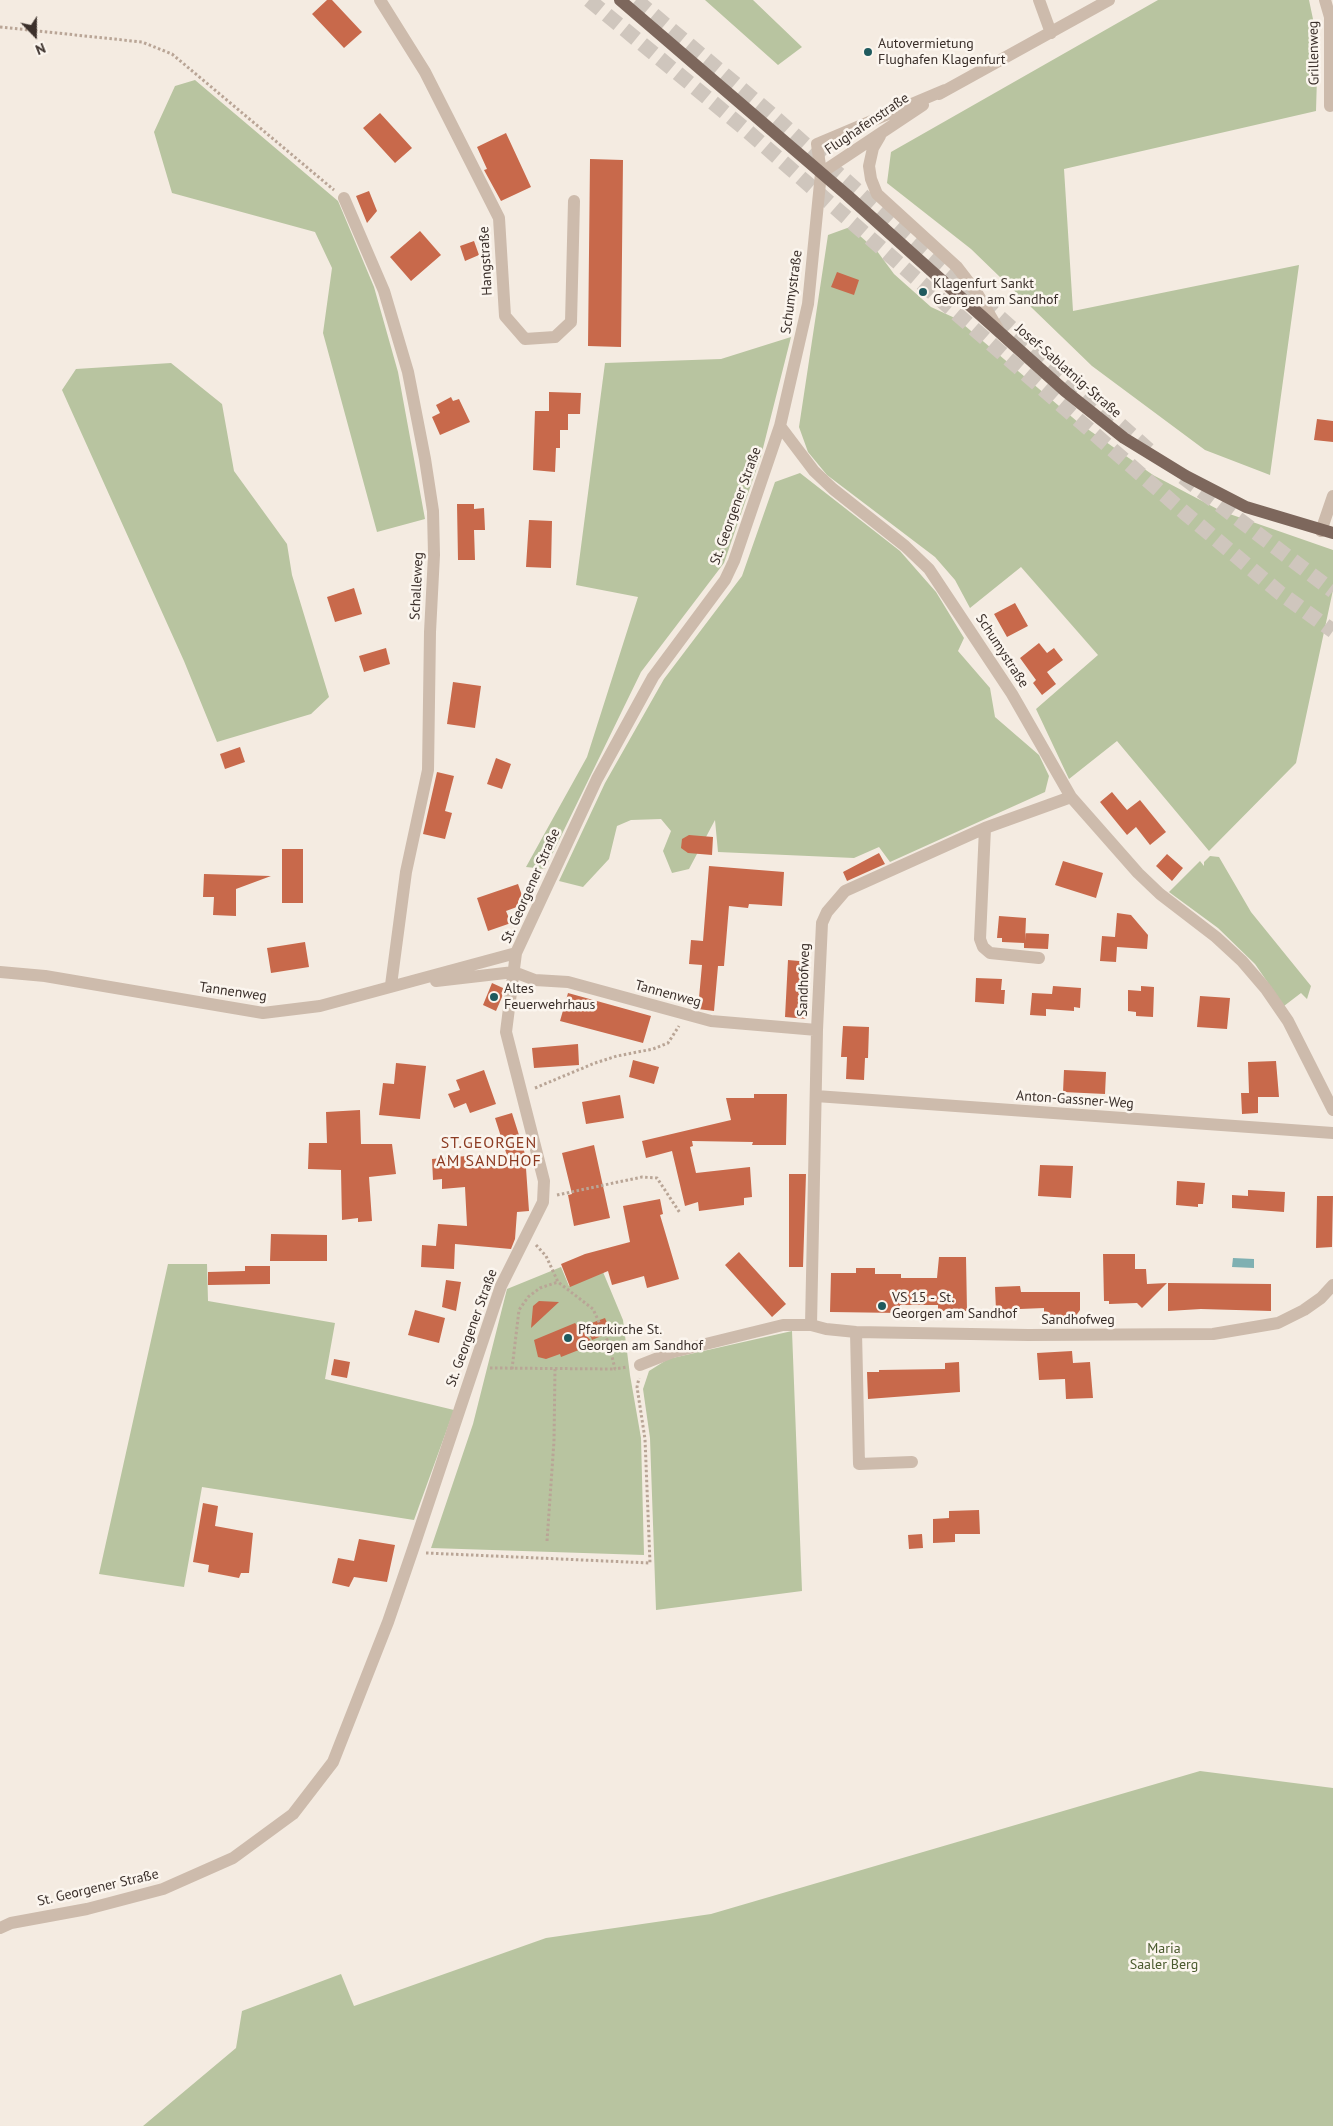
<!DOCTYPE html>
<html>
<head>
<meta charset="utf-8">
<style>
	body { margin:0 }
	#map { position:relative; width:1333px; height:2126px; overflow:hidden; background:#f4ebe1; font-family:"PT Sans",sans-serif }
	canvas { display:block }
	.north { position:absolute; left:10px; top:10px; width:50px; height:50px; -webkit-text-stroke:4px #fbf5ee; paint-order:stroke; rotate:158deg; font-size:14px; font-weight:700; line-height:20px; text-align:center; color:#3b302b }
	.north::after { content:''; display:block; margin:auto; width:18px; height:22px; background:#3b302b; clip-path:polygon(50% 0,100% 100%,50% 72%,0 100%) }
</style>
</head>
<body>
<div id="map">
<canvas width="1333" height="2126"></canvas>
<div class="north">N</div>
</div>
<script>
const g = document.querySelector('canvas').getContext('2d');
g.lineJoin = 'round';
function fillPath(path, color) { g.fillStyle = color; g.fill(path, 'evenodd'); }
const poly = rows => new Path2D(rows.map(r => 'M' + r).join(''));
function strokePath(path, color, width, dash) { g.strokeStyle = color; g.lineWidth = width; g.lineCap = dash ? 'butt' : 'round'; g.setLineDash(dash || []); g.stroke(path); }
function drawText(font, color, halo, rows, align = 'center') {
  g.font = font + ' "PT Sans",sans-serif'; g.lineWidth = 5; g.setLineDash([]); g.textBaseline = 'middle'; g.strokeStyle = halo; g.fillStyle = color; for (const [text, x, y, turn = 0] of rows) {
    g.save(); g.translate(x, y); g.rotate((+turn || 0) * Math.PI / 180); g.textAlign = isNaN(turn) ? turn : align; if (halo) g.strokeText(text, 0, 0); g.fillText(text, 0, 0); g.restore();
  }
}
fillPath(poly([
	[705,0,753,0,802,47,778,65],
	[1158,0,1309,0,1318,43,1316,111,1064,169,1073,311,1299,265,1270,475,1205,450,1092,366,971,249,887,183,891,152],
	[195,80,338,201,374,287,398,372,425,519,377,532,323,333,332,268,315,232,172,193,154,132,175,86],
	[850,227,877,251,894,274,931,307,957,319,1079,423,1153,475,1221,511,1333,550,1333,590,1296,763,1209,851,1117,741,1069,779,1036,709,1098,655,1021,567,970,608,955,580,935,557,827,475,808,452,799,427,828,235],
	[791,337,761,456,724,563,641,672,545,869,526,867,587,757,638,597,576,585,605,363,721,359],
	[171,363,222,404,234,471,287,544,292,575,329,697,311,714,217,742,184,661,62,390,76,369],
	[800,473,900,551,936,592,964,638,958,651,990,688,995,717,1039,755,1049,776,1045,792,890,862,879,847,854,858,718,852,715,820,689,869,672,873,663,851,671,831,661,819,631,820,617,826,609,859,583,887,559,881,605,783,664,679,742,576,775,482],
	[1210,856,1219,857,1251,912,1311,986,1307,999,1301,993,1284,1006,1255,964,1218,928,1169,892,1200,861,1204,866,1204,862],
	[168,1264,207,1264,208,1301,335,1323,325,1379,454,1410,414,1520,202,1487,184,1587,99,1574],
	[561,1267,569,1286,603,1272,623,1320,630,1375,641,1438,644,1555,431,1548,473,1424,507,1289],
	[792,1331,802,1591,656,1610,650,1438,643,1389,649,1371,668,1359],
	[1200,1771,1333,1788,1333,2126,143,2126,236,2048,242,2011,341,1974,354,2006,546,1938,711,1914]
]), '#b8c4a0');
fillPath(poly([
	[1233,1258,1254,1259,1254,1268,1232,1267]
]), '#7fb0b2');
fillPath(poly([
	[327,0,332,0,362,32,344,48,312,14],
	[380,113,412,148,395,163,363,128],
	[506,133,531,187,501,201,484,170,487,169,477,147],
	[590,159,623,160,621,347,588,346],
	[369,191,377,211,367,223,356,196],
	[420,231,441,255,411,281,390,257],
	[474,241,479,255,465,261,460,246],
	[837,272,859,280,854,295,831,287],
	[549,392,581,393,580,414,568,414,568,430,560,430,560,448,556,448,555,472,533,470,535,411,549,411],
	[451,397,453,401,459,399,470,422,440,435,432,417,440,413,436,405],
	[1317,419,1333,421,1333,442,1314,440],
	[457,504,474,504,474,509,484,508,485,530,474,530,475,560,458,560],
	[529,520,552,521,551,568,526,567],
	[354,588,362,614,335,622,327,597],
	[1015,603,1028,626,1007,637,994,614],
	[1039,643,1047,653,1054,648,1063,660,1047,672,1056,684,1042,695,1033,683,1036,680,1020,658],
	[386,648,390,664,364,672,359,656],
	[453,682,481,686,475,728,447,724],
	[240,747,245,762,225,769,220,754],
	[496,758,511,764,502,789,487,784],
	[437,772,454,776,445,811,452,813,445,839,423,834],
	[1112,792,1127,810,1140,800,1166,832,1150,845,1136,827,1127,835,1100,802],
	[689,835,713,837,712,855,688,853,681,848,682,839],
	[282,849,303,849,303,903,282,903],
	[879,853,885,864,847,881,843,872],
	[1167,854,1183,868,1172,881,1156,866],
	[1063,861,1103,873,1096,898,1055,885],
	[709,866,784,872,782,906,749,904,748,908,729,906,724,966,718,966,714,1011,698,1009,702,965,689,964,691,940,703,941],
	[204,874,270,876,271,876,236,889,236,916,213,915,214,897,203,897],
	[518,884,525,904,506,911,511,923,488,931,477,898],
	[1117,913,1131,915,1148,935,1147,949,1117,947,1116,962,1100,961,1102,936,1115,937],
	[999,916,1026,918,1025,941,1025,933,1049,934,1048,949,1024,948,1024,943,1002,942,1002,938,997,938],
	[305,942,309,967,271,973,267,948],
	[788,960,810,962,807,1019,785,1017],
	[976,978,1002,979,1001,990,1005,990,1004,1004,975,1002],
	[492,983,503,988,502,997,496,1011,483,1005],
	[1053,986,1081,988,1080,1008,1074,1007,1074,1011,1046,1009,1046,1016,1030,1015,1032,993,1052,994],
	[1141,986,1154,987,1153,1017,1136,1016,1136,1012,1128,1011,1128,990,1141,991],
	[568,993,651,1016,643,1043,560,1021],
	[1200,996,1230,998,1227,1029,1197,1027],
	[843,1026,869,1027,868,1058,865,1058,864,1080,846,1079,847,1057,841,1057],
	[578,1044,579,1065,534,1068,532,1048],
	[633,1060,659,1067,654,1084,629,1077],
	[1276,1061,1279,1097,1258,1097,1258,1113,1242,1114,1241,1093,1249,1093,1248,1062],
	[396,1063,426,1066,420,1119,379,1115,383,1083,394,1084],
	[484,1070,496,1104,470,1113,466,1103,454,1108,448,1094,460,1090,456,1080],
	[1064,1070,1106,1072,1105,1094,1063,1092],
	[754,1094,787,1094,786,1145,752,1145,753,1142,692,1141,693,1146,690,1147,696,1173,750,1167,752,1197,744,1198,744,1205,699,1211,698,1202,685,1206,672,1151,646,1158,642,1141,731,1120,726,1098,754,1098],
	[620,1095,624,1118,586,1124,582,1102],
	[360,1110,361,1144,392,1144,396,1174,369,1177,372,1221,358,1222,358,1218,342,1220,341,1170,308,1169,309,1143,327,1143,326,1112],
	[512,1113,525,1154,529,1211,517,1212,515,1239,511,1249,455,1244,454,1269,421,1267,422,1245,436,1246,438,1224,467,1226,465,1187,442,1189,442,1179,433,1180,432,1159,466,1156,467,1167,510,1165,495,1118],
	[594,1145,610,1218,574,1226,568,1195,572,1194,562,1153],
	[1040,1165,1073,1166,1071,1198,1038,1196],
	[789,1174,806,1174,803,1267,789,1267],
	[1177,1181,1205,1183,1203,1204,1198,1204,1198,1207,1176,1205],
	[1248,1190,1285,1192,1284,1212,1232,1208,1232,1195,1248,1196],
	[1317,1196,1333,1196,1332,1247,1316,1248],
	[660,1199,663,1214,660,1215,679,1279,647,1288,644,1276,612,1285,608,1271,570,1287,561,1264,585,1254,630,1242,623,1206],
	[271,1234,327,1235,327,1261,270,1261],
	[739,1252,786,1304,772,1317,725,1265],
	[1103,1254,1135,1254,1135,1269,1146,1269,1147,1284,1167,1283,1142,1308,1137,1303,1109,1304,1109,1301,1104,1301],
	[939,1257,966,1257,967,1311,938,1311,938,1305,900,1305,900,1313,830,1312,831,1273,856,1273,856,1268,875,1268,875,1274,901,1274,901,1278,937,1278],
	[245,1266,270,1266,270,1284,208,1285,208,1272,245,1271],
	[446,1280,461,1282,456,1311,442,1307],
	[1168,1283,1271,1284,1271,1311,1201,1309,1168,1311],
	[1020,1286,1021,1292,1080,1292,1080,1310,1075,1317,1044,1317,1044,1308,996,1310,995,1287],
	[539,1301,559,1302,531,1328,533,1306],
	[415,1310,445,1318,439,1343,408,1335],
	[605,1318,611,1332,592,1340,586,1325],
	[575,1323,594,1344,561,1357,560,1354,546,1359,538,1357,534,1340],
	[1072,1351,1073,1363,1090,1362,1093,1398,1066,1399,1065,1379,1039,1380,1037,1353],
	[334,1359,350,1362,347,1378,331,1375],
	[959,1362,960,1392,868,1399,867,1372,879,1372,879,1370,945,1369,945,1363],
	[203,1503,218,1506,215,1526,253,1533,249,1573,241,1573,239,1578,208,1572,209,1565,193,1562],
	[979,1510,980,1534,955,1534,955,1542,933,1543,933,1519,949,1518,949,1511],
	[922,1534,923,1548,909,1549,908,1535],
	[359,1539,395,1545,387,1582,354,1577,349,1587,332,1583,338,1558,354,1561]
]), '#c8694b');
strokePath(poly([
	[589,0,745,129,1185,513,1280,593,1333,631],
	[636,0,770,113,1151,452],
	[1183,477,1333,591]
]), '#cfc6bd', 15, [15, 8]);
strokePath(poly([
	[0,27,142,42,172,54,334,190],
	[535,1088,595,1063,617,1056,653,1049,668,1043,679,1026],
	[557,1195,642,1177,657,1178,680,1213],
	[536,1245,546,1256,558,1282,593,1309,609,1344,615,1369,627,1367],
	[490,1368,615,1369],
	[512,1369,519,1310,528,1297,540,1288,558,1282],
	[547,1541,554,1441,555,1369],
	[426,1553,650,1563,645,1439,637,1387,639,1378]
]), '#b9a596', 3, [2.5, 2.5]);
strokePath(poly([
	[380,0,425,72,499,218,505,316,525,339,555,337,571,322,574,201],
	[1039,0,1051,33],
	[1325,0,1330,17,1330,106],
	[945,90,817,144,821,173,808,304,780,426,814,471,833,489,905,546,929,569,1012,694,1071,797,1138,873,1160,894,1216,937,1242,961,1266,989,1288,1021,1333,1110],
	[939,94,1109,0],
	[880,136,873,148,869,166,871,179,877,194,957,267,977,293,998,329],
	[821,173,923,105],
	[344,198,384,291,408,372,425,459,433,511,434,555,430,632,428,770,406,872,391,985],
	[1321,531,1333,496],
	[985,828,980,939,983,947,990,953,1039,958],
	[0,972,45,976,263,1013,320,1006,516,953],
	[436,981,514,972,535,980,568,982,711,1021,817,1030],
	[816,1096,1333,1133],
	[811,1325,817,1030,822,923,827,912,845,891,985,828,1071,797],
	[856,1332,859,1464,912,1462],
	[640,1365,673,1352,783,1325,811,1325,826,1329,856,1332,1028,1335,1213,1334,1278,1323,1304,1310,1321,1298,1333,1285],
	[0,1928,11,1923,87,1909,163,1889,233,1858,293,1814,333,1762,388,1622,412,1552,501,1286,543,1202,544,1181,506,1032,516,953,597,779,653,677,725,580,734,561,780,426]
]), '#cdbbac', 12);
strokePath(poly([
	[620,0,847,195,1065,391,1124,438,1186,476,1246,507,1333,533]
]), '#7d675c', 12);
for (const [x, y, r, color] of [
	[868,52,5,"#1f5a5e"],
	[923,292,5,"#1f5a5e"],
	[494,997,5,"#1f5a5e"],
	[882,1306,5,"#1f5a5e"],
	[568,1338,5,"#1f5a5e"]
]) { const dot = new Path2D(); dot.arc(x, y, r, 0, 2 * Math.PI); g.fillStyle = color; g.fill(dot); strokePath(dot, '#fbf5ee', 2); }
drawText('14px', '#3b302b', '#fbf5ee', [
	["Autovermietung",878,44],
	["Flughafen Klagenfurt",878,60],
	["Klagenfurt Sankt",933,284],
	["Georgen am Sandhof",933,300],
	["Altes",504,989],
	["Feuerwehrhaus",504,1005],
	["VS 15 - St.",892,1298],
	["Georgen am Sandhof",892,1314],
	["Pfarrkirche St.",578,1330],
	["Georgen am Sandhof",578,1346]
], 'left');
drawText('14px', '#3b302b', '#fbf5ee', [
	["Grillenweg",1314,53,-91],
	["Flughafenstraße",867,124,-34],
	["Hangstraße",486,261,-93],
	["Schumystraße",792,292,-82],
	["Josef-Sablatnig-Straße",1068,371,41],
	["St. Georgener Straße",736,506,-70],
	["Schalleweg",417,586,-87],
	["Schumystraße",1002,651,57],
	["St. Georgener Straße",531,886,-66],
	["Sandhofweg",804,980,-88],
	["Tannenweg",233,992,8],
	["Tannenweg",668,994,15],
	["Anton-Gassner-Weg",1075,1100,4],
	["Sandhofweg",1078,1320],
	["St. Georgener Straße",472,1328,-70],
	["St. Georgener Straße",98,1888,-13]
]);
drawText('14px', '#4a5a2e', '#fbf5ee', [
	["Maria",1164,1949],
	["Saaler Berg",1164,1965]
]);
g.letterSpacing = '1px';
drawText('16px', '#8c3b22', '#fbf5ee', [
	["ST.GEORGEN",489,1143],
	["AM SANDHOF",489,1161]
]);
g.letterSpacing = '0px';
</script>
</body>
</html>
